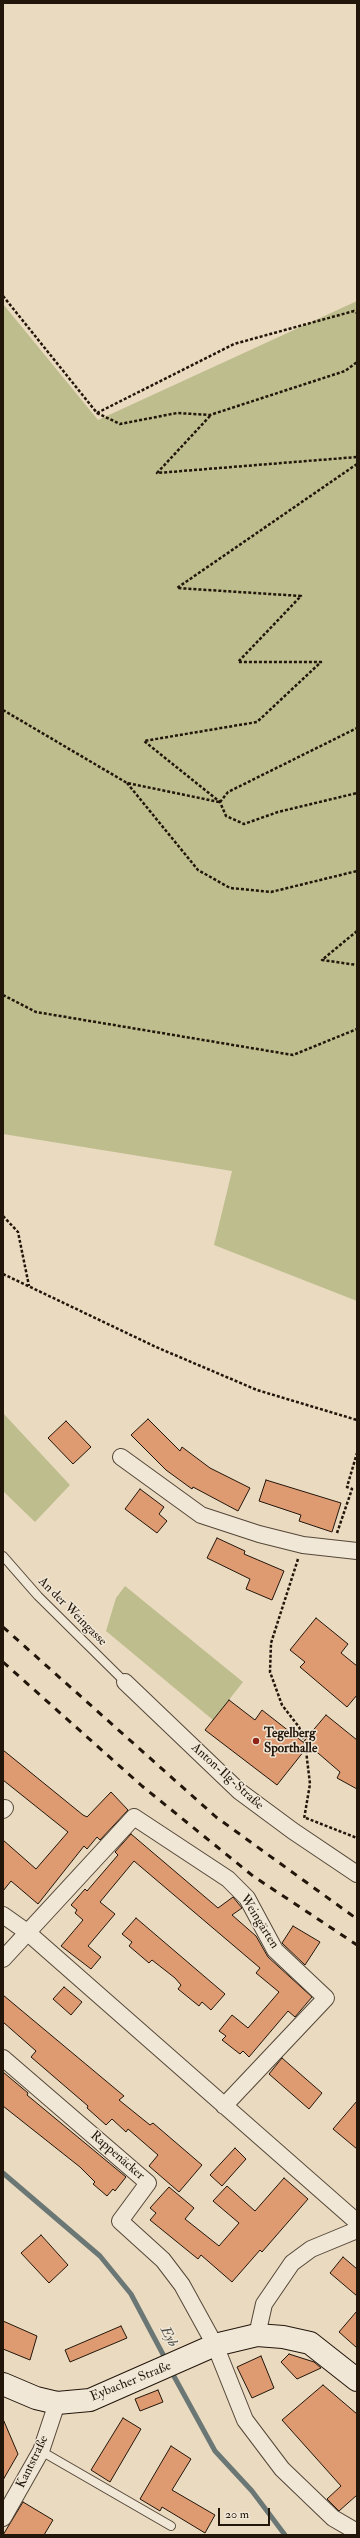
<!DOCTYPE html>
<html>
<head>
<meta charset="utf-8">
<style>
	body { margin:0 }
	#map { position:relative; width:360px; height:2538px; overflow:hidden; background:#eadac0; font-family:"IM FELL Double Pica",serif }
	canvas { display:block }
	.frame { position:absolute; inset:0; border:4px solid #22160b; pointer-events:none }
	.scale { position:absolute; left:218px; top:2508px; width:52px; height:18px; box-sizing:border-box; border:2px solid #22160b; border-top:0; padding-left:5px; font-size:12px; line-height:14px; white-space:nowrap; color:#22160b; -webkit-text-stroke:3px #f1e7d6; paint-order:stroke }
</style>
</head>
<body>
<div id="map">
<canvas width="360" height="2538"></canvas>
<div class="frame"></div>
<div class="scale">20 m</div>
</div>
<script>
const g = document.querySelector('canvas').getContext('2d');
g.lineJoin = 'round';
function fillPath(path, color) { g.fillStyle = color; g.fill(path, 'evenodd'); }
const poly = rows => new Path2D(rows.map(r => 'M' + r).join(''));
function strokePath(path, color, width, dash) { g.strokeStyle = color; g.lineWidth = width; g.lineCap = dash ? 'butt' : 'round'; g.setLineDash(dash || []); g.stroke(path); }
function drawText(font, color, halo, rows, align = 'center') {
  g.font = font + ' "IM FELL Double Pica",serif'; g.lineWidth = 3; g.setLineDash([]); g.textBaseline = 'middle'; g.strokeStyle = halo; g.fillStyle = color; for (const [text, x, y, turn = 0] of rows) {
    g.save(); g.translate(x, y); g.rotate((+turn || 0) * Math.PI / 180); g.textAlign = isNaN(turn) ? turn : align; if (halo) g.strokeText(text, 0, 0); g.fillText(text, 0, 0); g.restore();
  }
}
fillPath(poly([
	[357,301,357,1301,214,1245,232,1171,3,1134,3,304,98,420],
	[3,1413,70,1485,35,1522,3,1491],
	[125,1586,243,1682,213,1720,106,1631,116,1598]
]), '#bebd8d');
strokePath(poly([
	[3,2173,100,2256,131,2294,166,2360],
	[170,2369,215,2451,252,2491,285,2535]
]), '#6b7775', 5);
const building = poly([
	[148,1419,180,1451,182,1447,210,1468,250,1488,238,1511,193,1487,192,1489,166,1470,131,1435,148,1419],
	[66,1421,91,1447,73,1464,48,1438,66,1421],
	[266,1480,341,1503,332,1532,299,1521,301,1515,259,1501,266,1480],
	[140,1489,164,1507,159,1514,167,1521,157,1533,125,1509,140,1489],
	[217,1538,245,1551,244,1554,284,1571,272,1600,246,1589,250,1579,207,1558,217,1538],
	[316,1618,348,1644,341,1653,357,1666,357,1695,347,1707,300,1667,305,1662,290,1650,316,1618],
	[229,1700,255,1720,262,1710,308,1746,277,1785,205,1730,229,1700],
	[326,1715,357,1740,357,1789,337,1778,340,1772,304,1741,326,1715],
	[3,1750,83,1815,87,1817,111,1792,128,1810,100,1840,97,1837,87,1849,84,1846,38,1904,11,1881,3,1891,3,1840,36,1869,68,1832,3,1780,3,1750],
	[131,1834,218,1908,233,1897,242,1908,232,1915,256,1936,268,1957,312,1997,295,2017,288,2011,249,2057,243,2051,240,2054,222,2040,226,2036,219,2031,232,2015,248,2028,279,1992,256,1973,260,1968,134,1861,100,1902,115,1914,88,1946,101,1957,91,1969,61,1946,83,1920,75,1913,77,1910,71,1905,85,1889,87,1891,118,1855,115,1852,131,1834],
	[136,1918,225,1994,211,2010,202,2002,199,2006,178,1989,181,1985,175,1978,152,1960,149,1963,129,1946,132,1942,122,1934,136,1918],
	[293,1926,320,1942,305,1965,282,1943,293,1926],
	[64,1987,82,2002,71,2015,53,1999,64,1987],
	[3,1995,124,2096,119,2100,150,2125,153,2123,202,2165,179,2192,149,2166,158,2155,128,2129,126,2132,112,2119,106,2125,87,2108,88,2106,31,2057,36,2051,3,2022,3,1995],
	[282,2058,322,2093,309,2109,269,2074,282,2058],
	[3,2072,28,2093,27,2095,126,2177,115,2191,113,2189,107,2196,93,2184,95,2182,80,2167,3,2106,3,2072],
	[357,2101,357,2149,333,2129,357,2101],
	[235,2148,246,2159,222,2186,210,2175,235,2148],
	[284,2178,308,2199,262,2252,260,2250,232,2282,201,2255,198,2259,150,2220,156,2213,150,2208,169,2187,194,2208,185,2219,219,2246,239,2223,213,2201,227,2186,255,2211,284,2178],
	[41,2235,68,2265,49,2283,21,2253,41,2235],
	[343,2257,357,2269,357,2296,330,2273,343,2257],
	[357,2311,357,2348,339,2332,357,2311],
	[3,2321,37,2336,30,2360,3,2349,3,2321],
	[121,2326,127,2338,70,2362,65,2350,121,2326],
	[289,2354,314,2362,321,2368,297,2379,281,2362,289,2354],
	[261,2356,274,2388,252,2398,237,2367,261,2356],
	[323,2385,357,2414,357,2495,339,2511,327,2499,341,2486,282,2420,323,2385],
	[158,2390,163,2402,140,2411,135,2399,158,2390],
	[123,2418,141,2429,110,2482,91,2470,123,2418],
	[3,2419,18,2454,3,2480,3,2419],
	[171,2446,191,2459,172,2490,215,2515,205,2533,162,2507,160,2511,140,2499,171,2446],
	[23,2502,53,2520,44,2535,3,2535,23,2502]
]);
fillPath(building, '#de9a70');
strokePath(building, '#22160b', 1);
const lane = poly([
	[3,1556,38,1596,125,1682],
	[41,2451,171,2526]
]);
const street = poly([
	[121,1457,201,1515,259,1534,303,1545,357,1551],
	[125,1682,239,1791,293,1831,357,1874],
	[3,1810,5,1808],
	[3,1915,27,1932,357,2222],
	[3,1959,134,1817,228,1879,247,1898,275,1950,326,1998,224,2106],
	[3,2058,148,2183,120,2221,163,2260,182,2285,215,2345,245,2420,282,2469,333,2518,357,2532],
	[257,2335,264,2304,292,2263,311,2249,357,2230],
	[3,2518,41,2451,57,2403]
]);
const secondary = poly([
	[3,2384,36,2398,57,2403,90,2400,215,2345,257,2335,283,2337,310,2343,357,2380]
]);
strokePath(lane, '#544738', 10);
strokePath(street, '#544738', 18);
strokePath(secondary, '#22160b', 24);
strokePath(poly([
	[3,296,97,413,120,424,177,413,210,415,345,371,357,362],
	[97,413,234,344,354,311,357,313],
	[210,416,157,473,357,457],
	[357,464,177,588,301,596,238,662,321,662,257,722,144,741,220,802,226,816,244,824,278,812,357,793],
	[3,710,127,783,219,802],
	[127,783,198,870,230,888,271,892,357,871],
	[220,802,228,792,357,728],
	[357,931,322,960,357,965],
	[3,995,36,1012,293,1055,357,1029],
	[3,1216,18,1232,29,1286],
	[3,1274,156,1347,257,1390,357,1420],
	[337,1533,352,1489,347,1487,357,1453],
	[298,1559,271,1643,270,1672,282,1705,299,1727,305,1742,310,1784,304,1819],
	[306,1818,357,1838]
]), '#22160b', 2.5, [3, 2]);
strokePath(lane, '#f1e7d6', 8);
strokePath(street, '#f1e7d6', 16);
strokePath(secondary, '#f1e7d6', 22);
strokePath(poly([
	[3,1627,216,1817,357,1919],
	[3,1662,142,1786,253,1876,357,1945]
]), '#22160b', 3, [7, 7]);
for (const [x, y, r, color] of [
	[256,1741,4,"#8f2418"]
]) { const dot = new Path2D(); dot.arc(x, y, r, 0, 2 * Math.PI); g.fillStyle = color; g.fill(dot); strokePath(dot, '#f1e7d6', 1.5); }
drawText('13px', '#22160b', '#f1e7d6', [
	["An der Weingasse",72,1612,45],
	["Anton-Ilg-Straße",227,1777,42],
	["Weingärten",259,1922,58],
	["Rappenäcker",117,2156,41],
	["Eybacher Straße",131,2382,-22],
	["Kantstraße",33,2462,-64]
]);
drawText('bold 13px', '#22160b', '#f1e7d6', [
	["Tegelberg",264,1734],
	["Sporthalle",264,1749]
], 'left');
drawText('italic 14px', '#4d4f49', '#f1e7d6', [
	["Eyb",168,2337,62]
]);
</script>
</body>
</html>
